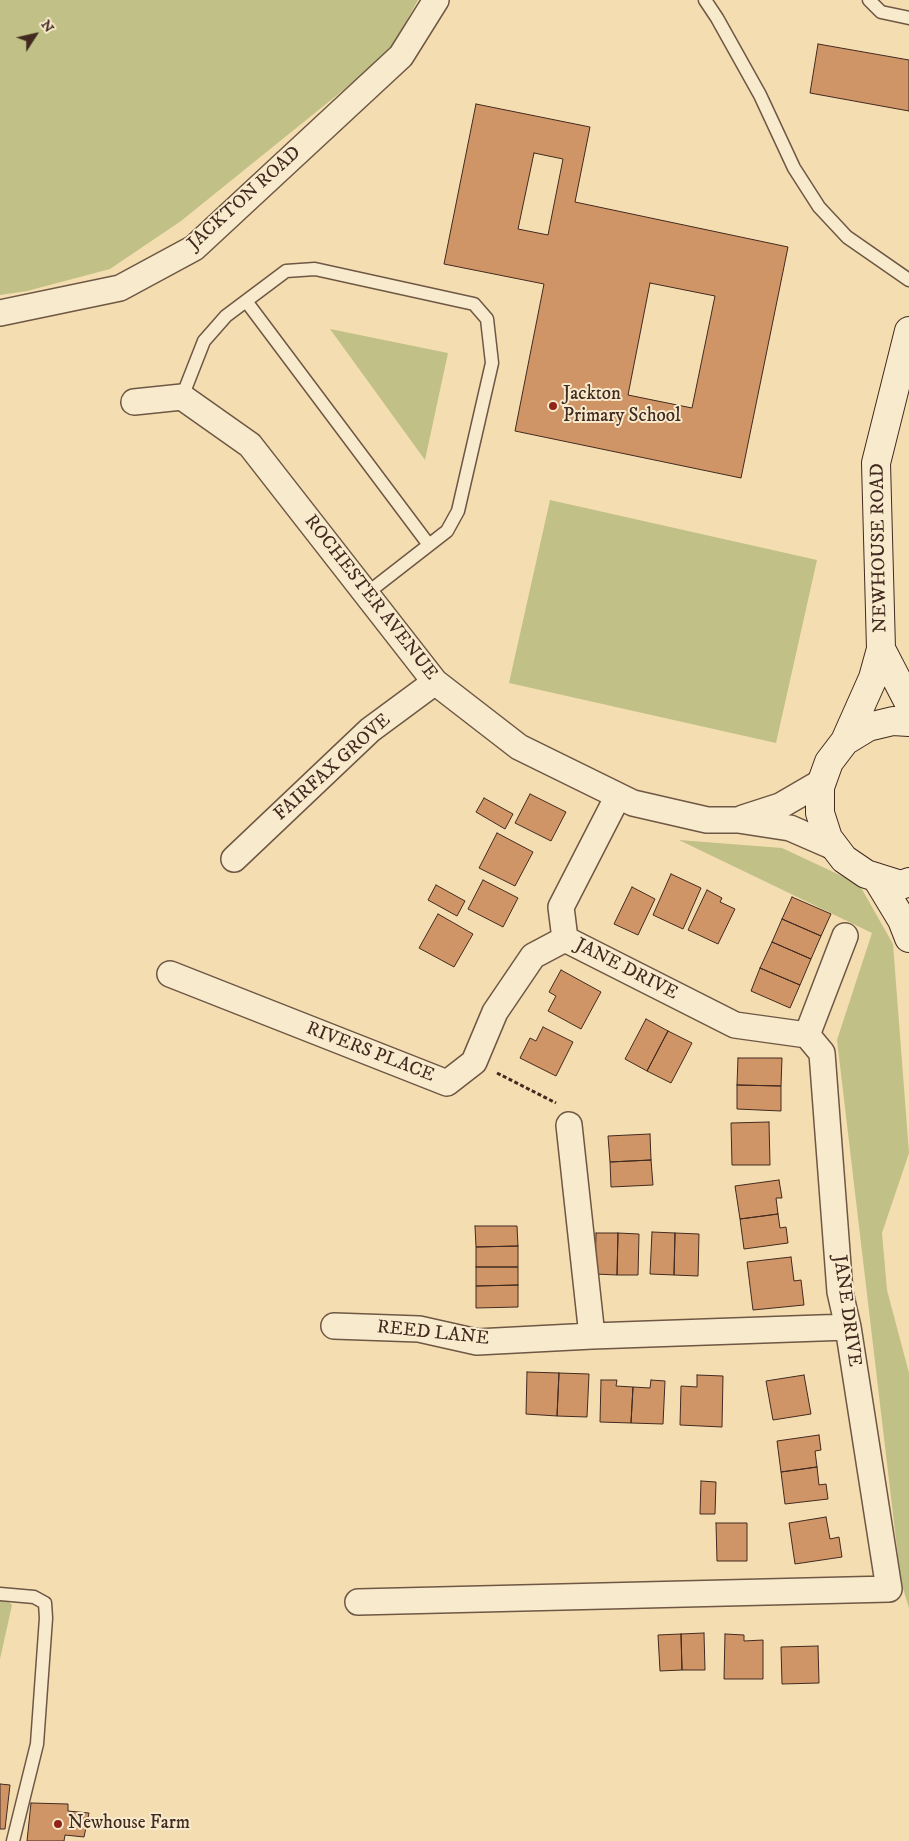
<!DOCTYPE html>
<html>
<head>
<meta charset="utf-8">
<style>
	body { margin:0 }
	#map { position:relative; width:909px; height:1841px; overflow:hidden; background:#f4deb1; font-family:"IM FELL DW Pica",serif }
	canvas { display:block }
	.north { position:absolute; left:10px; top:10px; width:50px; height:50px; -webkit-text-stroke:4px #f8eacc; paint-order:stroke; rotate:55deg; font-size:14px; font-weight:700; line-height:20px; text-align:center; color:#422a20 }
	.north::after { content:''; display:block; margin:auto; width:18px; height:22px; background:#422a20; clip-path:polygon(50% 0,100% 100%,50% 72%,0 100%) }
</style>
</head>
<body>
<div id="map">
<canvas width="909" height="1841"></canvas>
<div class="north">N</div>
</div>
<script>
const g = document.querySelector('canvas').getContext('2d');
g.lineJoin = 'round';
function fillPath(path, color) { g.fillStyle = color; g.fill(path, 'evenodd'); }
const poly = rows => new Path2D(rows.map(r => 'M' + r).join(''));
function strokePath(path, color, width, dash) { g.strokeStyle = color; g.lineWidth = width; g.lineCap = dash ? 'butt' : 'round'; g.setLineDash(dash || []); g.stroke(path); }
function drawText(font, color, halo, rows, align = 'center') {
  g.font = font + ' "IM FELL DW Pica",serif'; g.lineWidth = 4; g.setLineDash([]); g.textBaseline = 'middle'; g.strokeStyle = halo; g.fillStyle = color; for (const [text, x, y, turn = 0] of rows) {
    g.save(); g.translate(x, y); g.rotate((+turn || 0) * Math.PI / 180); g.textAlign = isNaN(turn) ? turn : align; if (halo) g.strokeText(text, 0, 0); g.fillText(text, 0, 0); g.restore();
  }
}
fillPath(poly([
	[0,0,418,0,388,54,181,221,110,269,27,291,0,295],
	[330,329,448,353,425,460],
	[550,500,817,560,776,743,509,683],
	[679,840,782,848,859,884,893,944,909,1153,882,1233,887,1290,909,1373,909,1608,901,1582,837,1040,872,933],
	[0,1593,12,1605,0,1659]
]), '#c1c087');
const building = poly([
	[818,44,909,60,909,111,810,93,818,44],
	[476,104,590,127,575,202,788,247,741,478,515,431,544,284,444,264,476,104],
	[534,153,563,159,548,235,518,229,534,153],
	[650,283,715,296,692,408,628,395,650,283],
	[530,794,566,812,551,841,515,823,530,794],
	[484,798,513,814,505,829,476,812,484,798],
	[497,833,533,852,515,886,479,868,497,833],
	[671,874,701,888,683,929,653,915,671,874],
	[483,880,518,898,503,927,468,909,483,880],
	[436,885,465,901,457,916,428,900,436,885],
	[632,887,655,899,638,935,614,924,632,887],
	[707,890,722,898,720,902,735,909,718,944,688,930,707,890],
	[792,897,831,914,821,936,782,919,792,897],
	[438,914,473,934,454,967,419,948,438,914],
	[782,919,821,936,811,959,772,942,782,919],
	[772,942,811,959,800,985,760,968,772,942],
	[760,968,800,985,790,1008,751,991,760,968],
	[561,970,601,992,581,1029,548,1011,556,996,549,992,561,970],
	[646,1019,668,1031,647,1071,625,1059,646,1019],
	[543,1027,573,1042,556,1076,520,1058,530,1038,536,1041,543,1027],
	[668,1031,692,1043,671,1083,647,1071,668,1031],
	[738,1058,782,1058,781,1086,737,1085,738,1058],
	[737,1085,781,1086,781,1111,737,1109,737,1085],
	[769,1122,770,1165,732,1165,731,1123,769,1122],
	[650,1134,651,1160,610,1162,608,1136,650,1134],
	[651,1160,653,1185,611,1187,610,1162,651,1160],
	[779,1180,782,1198,776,1198,778,1214,740,1219,735,1186,779,1180],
	[778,1214,780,1228,786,1227,788,1243,744,1249,740,1219,778,1214],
	[475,1226,517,1226,518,1246,476,1247,475,1226],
	[652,1232,675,1233,674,1275,650,1274,652,1232],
	[596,1233,618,1233,617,1275,595,1274,596,1233],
	[618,1233,639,1234,638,1275,617,1275,618,1233],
	[675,1233,699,1234,698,1276,674,1275,675,1233],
	[518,1246,518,1267,476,1267,476,1247,518,1246],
	[791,1257,794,1281,801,1280,804,1305,753,1310,747,1262,791,1257],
	[476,1267,518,1267,518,1285,476,1286,476,1267],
	[518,1285,518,1307,476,1308,476,1286,518,1285],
	[527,1372,559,1373,557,1416,526,1414,527,1372],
	[559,1373,589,1374,587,1417,557,1416,559,1373],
	[697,1375,723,1376,722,1427,680,1425,681,1386,697,1387,697,1375],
	[804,1375,811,1414,773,1420,766,1381,804,1375],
	[601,1380,617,1380,616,1386,633,1387,631,1423,600,1422,601,1380],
	[651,1380,665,1381,663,1424,631,1423,633,1387,650,1388,651,1380],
	[819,1435,821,1450,815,1451,817,1467,781,1472,777,1441,819,1435],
	[817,1467,819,1485,826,1484,828,1499,785,1504,781,1472,817,1467],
	[701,1481,716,1482,715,1514,700,1514,701,1481],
	[826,1517,830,1539,839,1537,842,1557,795,1564,789,1523,826,1517],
	[716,1523,747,1523,747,1561,717,1561,716,1523],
	[704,1633,705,1670,682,1670,681,1634,704,1633],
	[681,1634,682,1670,660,1671,658,1635,681,1634],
	[725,1634,744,1635,744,1641,763,1640,763,1679,724,1679,725,1634],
	[818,1646,819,1683,782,1684,781,1647,818,1646],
	[0,1784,10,1785,5,1829,0,1829,0,1784],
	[31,1803,68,1804,68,1811,89,1813,84,1837,65,1835,64,1841,27,1841,31,1803]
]);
fillPath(building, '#d09566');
strokePath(building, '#422a20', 1);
const lane = poly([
	[705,0,717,18,760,95,794,168,819,207,847,237,909,280],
	[869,0,881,12,909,18],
	[246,301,429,545],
	[182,397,204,341,226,316,286,271,315,269,474,304,487,319,492,363,458,511,447,531,366,594],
	[0,1594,34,1597,45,1603,46,1618,37,1744,13,1841]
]);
const street = poly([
	[0,313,120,288,194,248,401,56,436,0],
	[134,402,182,397,250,445,435,682,519,747,633,803,707,820,738,820,790,828,836,848],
	[743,818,780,806,823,781],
	[234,859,370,730,435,682],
	[170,974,447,1083,474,1062,495,1012,533,956,565,939],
	[807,1035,845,936],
	[569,1125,592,1336],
	[334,1326,419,1329,477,1342,592,1336,848,1327],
	[358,1602,889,1589,848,1327,840,1292,822,1053,807,1035,735,1025,565,939,561,907,618,796]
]);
const secondary = poly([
	[881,649,909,703],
	[909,722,893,721,868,727,845,741,829,762,820,787,820,813,828,838,844,859,866,874,901,885,909,882],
	[845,741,873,678,881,649,876,463,909,331],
	[876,877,902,920,909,938]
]);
strokePath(lane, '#6e5744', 15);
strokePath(street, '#6e5744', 28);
strokePath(secondary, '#422a20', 30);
strokePath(poly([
	[497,1073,556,1103]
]), '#422a20', 3, [4, 2.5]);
strokePath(lane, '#f8eacc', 12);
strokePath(street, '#f8eacc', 25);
strokePath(secondary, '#f8eacc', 28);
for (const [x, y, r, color] of [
	[553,406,5,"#8f2418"],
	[58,1824,5,"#8f2418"]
]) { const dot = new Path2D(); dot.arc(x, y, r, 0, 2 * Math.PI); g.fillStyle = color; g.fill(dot); strokePath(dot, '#f8eacc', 2); }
drawText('19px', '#422a20', '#f8eacc', [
	["JACKTON ROAD",245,199,-42],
	["NEWHOUSE ROAD",880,548,-91],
	["ROCHESTER AVENUE",370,598,52],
	["FAIRFAX GROVE",333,768,-42],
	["JANE DRIVE",626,970,27],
	["RIVERS PLACE",370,1053,21],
	["JANE DRIVE",846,1311,82],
	["REED LANE",433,1334,6]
]);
drawText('19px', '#422a20', '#f8eacc', [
	["Jackton",563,395],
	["Primary School",563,417],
	["Newhouse Farm",68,1824]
], 'left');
</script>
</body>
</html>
